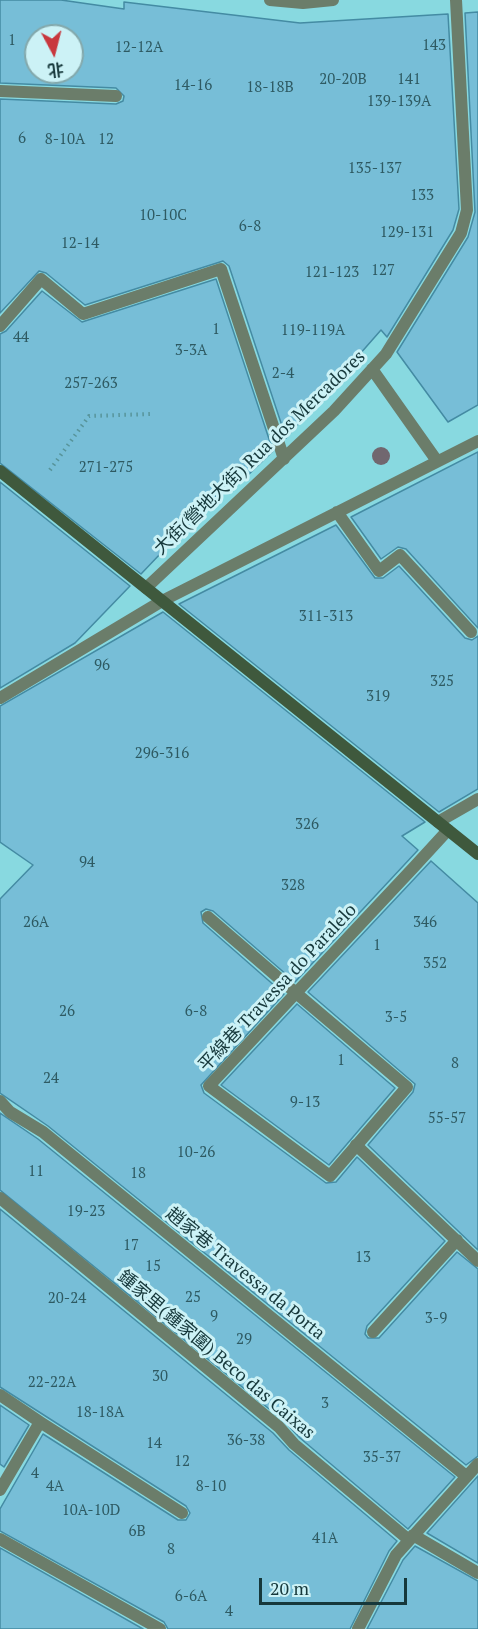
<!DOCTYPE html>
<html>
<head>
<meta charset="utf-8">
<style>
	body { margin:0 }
	#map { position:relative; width:478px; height:1629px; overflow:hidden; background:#88d9e0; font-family:"PT Serif","Noto Sans SC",serif }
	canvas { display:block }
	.north { position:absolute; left:24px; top:24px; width:60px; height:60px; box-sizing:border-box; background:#ccf2f6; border:2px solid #83a8ab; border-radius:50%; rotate:173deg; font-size:16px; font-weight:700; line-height:24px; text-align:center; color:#16383b }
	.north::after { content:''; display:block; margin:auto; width:21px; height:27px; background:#c8383e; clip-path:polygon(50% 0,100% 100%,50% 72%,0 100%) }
	.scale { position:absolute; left:259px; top:1578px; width:148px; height:27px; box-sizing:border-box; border:3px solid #16383b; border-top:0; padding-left:8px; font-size:18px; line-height:21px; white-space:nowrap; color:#16383b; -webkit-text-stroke:4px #ccf2f6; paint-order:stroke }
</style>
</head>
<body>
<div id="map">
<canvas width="478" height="1629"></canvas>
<div class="north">北</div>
<div class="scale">20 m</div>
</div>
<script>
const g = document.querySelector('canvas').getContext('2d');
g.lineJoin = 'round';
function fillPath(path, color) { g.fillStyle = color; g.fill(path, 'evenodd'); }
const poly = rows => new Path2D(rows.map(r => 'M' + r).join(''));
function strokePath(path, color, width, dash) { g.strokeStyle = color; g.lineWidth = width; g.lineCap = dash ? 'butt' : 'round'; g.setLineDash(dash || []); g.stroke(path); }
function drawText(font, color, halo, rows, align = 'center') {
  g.font = font + ' "PT Serif","Noto Sans SC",serif'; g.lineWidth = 6; g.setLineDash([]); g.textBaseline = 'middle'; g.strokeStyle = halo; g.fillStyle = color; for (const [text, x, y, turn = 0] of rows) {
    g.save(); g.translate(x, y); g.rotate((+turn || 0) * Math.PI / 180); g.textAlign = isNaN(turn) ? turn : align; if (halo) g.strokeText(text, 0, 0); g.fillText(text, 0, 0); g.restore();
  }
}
const building = poly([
	[0,0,61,0,124,9,124,2,300,23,448,14,459,209,453,230,387,337,381,330,286,438,229,266,223,261,85,305,46,273,39,271,0,313,0,99,116,104,123,101,124,96,116,88,0,83,0,0],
	[36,36,72,36,72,72,36,72,36,36],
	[478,12,478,405,448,422,397,352,468,237,475,212,465,13,478,12],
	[216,279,273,451,247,476,244,466,141,574,0,463,0,334,6,331,42,291,82,322,216,279],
	[478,452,478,628,406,549,398,547,381,559,351,517,478,452],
	[0,482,130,586,75,643,0,688,0,482],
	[336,525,375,578,383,578,399,566,465,638,472,640,478,636,478,789,439,812,179,604,336,525],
	[163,612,425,822,402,836,418,850,295,982,213,911,206,909,201,912,203,923,284,994,201,1085,204,1093,326,1183,336,1182,357,1157,445,1241,367,1326,365,1334,368,1338,379,1338,457,1252,478,1269,478,1456,466,1465,48,1126,0,1093,0,899,33,865,0,842,0,706,163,612],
	[431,861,478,903,478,1250,368,1145,413,1092,415,1084,308,992,431,861],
	[297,1004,395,1088,329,1165,221,1085,297,1004],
	[0,1113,38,1139,455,1477,408,1529,300,1438,284,1421,0,1190,0,1113],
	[0,1209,273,1433,289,1450,397,1541,389,1551,350,1629,168,1629,164,1622,0,1531,0,1509,43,1434,178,1520,186,1520,190,1513,186,1506,0,1387,0,1209],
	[0,1405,29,1425,4,1467,0,1464,0,1405],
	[478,1476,478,1563,427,1533,478,1476],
	[415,1546,478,1581,478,1629,367,1629,403,1560,415,1546],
	[0,1548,143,1629,0,1629,0,1548]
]);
fillPath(building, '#77bed7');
strokePath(building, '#448ba3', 1.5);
strokePath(poly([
	[50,470,89,416,150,414]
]), '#57949a', 4, [1.5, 4.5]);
strokePath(poly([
	[356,1145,478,1261],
	[373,1332,457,1240]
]), '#6b7d6a', 12);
strokePath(poly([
	[270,0,303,3,333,0],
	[0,91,116,96],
	[0,326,41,279,83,314,221,269,284,459],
	[372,369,437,461],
	[337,512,379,571,400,555,471,632],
	[146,588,334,411,386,354,461,233,467,210,456,0],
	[0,698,162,601,478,441],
	[438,822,478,799],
	[208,917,296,993,407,1087,330,1176,209,1086,296,993,414,867,448,830],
	[0,1101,10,1112,43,1132,466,1476],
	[0,1198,279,1427,294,1444,409,1540],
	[0,1395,40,1422],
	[0,1490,40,1422,182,1513],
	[413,1535,478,1573],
	[0,1539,160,1629],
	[358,1629,396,1555,478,1464]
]), '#6b7d6a', 12);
strokePath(poly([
	[0,471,478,854]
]), '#3f593d', 12);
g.fillStyle = '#71676f';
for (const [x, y] of [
	[381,456]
]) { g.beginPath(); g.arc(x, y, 9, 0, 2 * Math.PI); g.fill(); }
drawText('15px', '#2e5a62', null, [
	["1",12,41],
	["143",434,46],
	["12-12A",139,48],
	["20-20B",343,80],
	["141",409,80],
	["14-16",193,86],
	["18-18B",270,88],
	["139-139A",399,102],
	["6",22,139],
	["8-10A",65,140],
	["12",106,140],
	["135-137",375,169],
	["133",422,196],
	["10-10C",163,216],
	["6-8",250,227],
	["129-131",407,233],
	["12-14",80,244],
	["127",383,271],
	["121-123",332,273],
	["1",216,330],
	["119-119A",313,331],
	["44",21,338],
	["3-3A",191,351],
	["2-4",283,374],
	["257-263",91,384],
	["271-275",106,468],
	["311-313",326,617],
	["96",102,666],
	["325",442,682],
	["319",378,697],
	["296-316",162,754],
	["326",307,825],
	["94",87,863],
	["328",293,886],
	["26A",36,923],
	["346",425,923],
	["1",377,946],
	["352",435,964],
	["26",67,1012],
	["6-8",196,1012],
	["3-5",396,1018],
	["1",341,1061],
	["8",455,1064],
	["24",51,1079],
	["9-13",305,1103],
	["55-57",447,1119],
	["10-26",196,1153],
	["11",36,1172],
	["18",138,1174],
	["19-23",86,1212],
	["17",131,1246],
	["13",363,1258],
	["15",153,1267],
	["25",193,1298],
	["20-24",67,1299],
	["9",214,1317],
	["3-9",436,1319],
	["29",244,1340],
	["30",160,1377],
	["22-22A",52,1383],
	["3",325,1404],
	["18-18A",100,1413],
	["36-38",246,1441],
	["14",154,1444],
	["35-37",382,1458],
	["12",182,1462],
	["4",35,1474],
	["4A",55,1487],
	["8-10",211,1487],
	["10A-10D",91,1511],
	["6B",137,1532],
	["41A",325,1539],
	["8",171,1550],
	["6-6A",191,1597],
	["4",229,1612]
]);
drawText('18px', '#16383b', '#ccf2f6', [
	["大街(營地大街) Rua dos Mercadores",260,453,-44],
	["平線巷 Travessa do Paralelo",278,988,-47],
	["趙家巷 Travessa da Porta",245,1274,39],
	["鍾家里(鍾家圍) Beco das Caixas",216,1355,40]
]);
</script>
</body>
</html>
